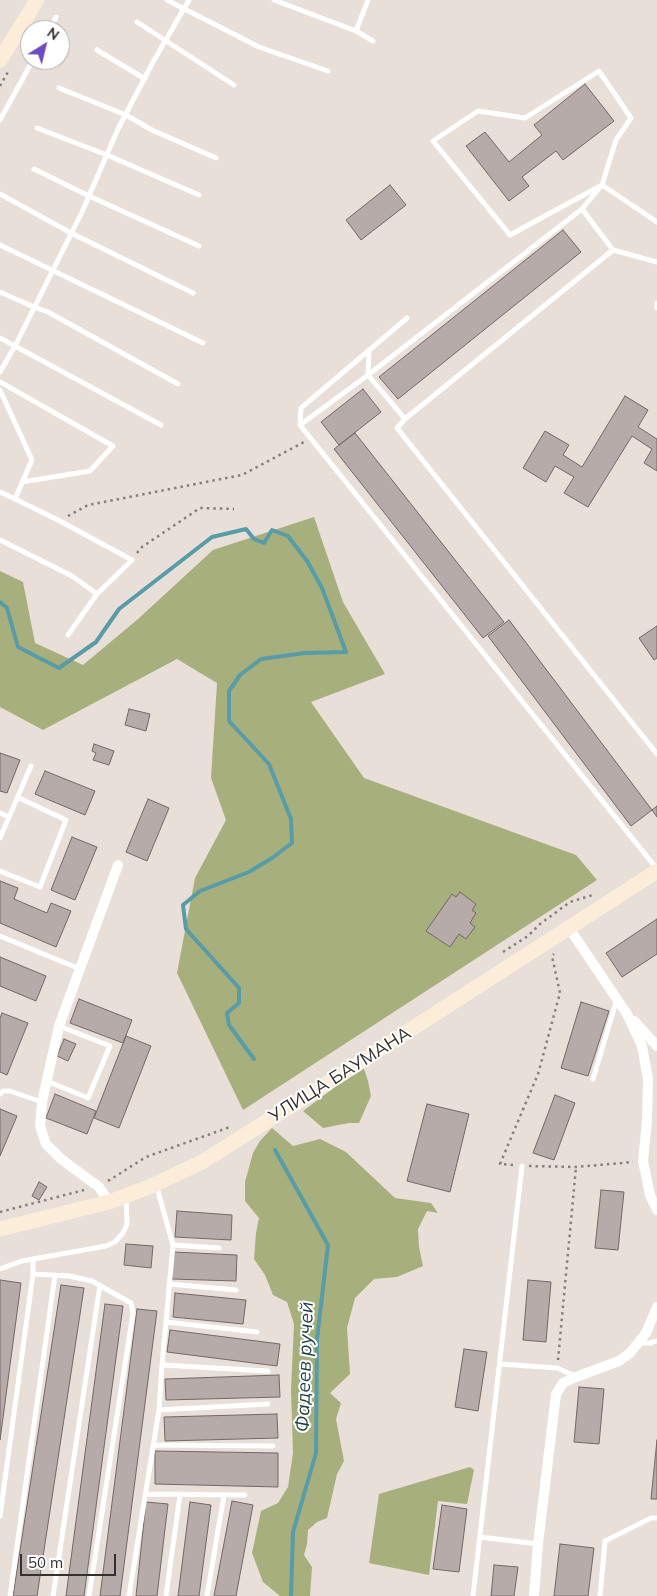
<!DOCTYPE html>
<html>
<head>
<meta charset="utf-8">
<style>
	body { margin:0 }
	#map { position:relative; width:657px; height:1596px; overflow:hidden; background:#e7dfd8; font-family:Mulish,sans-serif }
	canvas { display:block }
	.north { position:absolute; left:20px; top:20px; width:50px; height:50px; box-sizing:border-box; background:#fff; border:1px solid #adacab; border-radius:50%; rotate:36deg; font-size:14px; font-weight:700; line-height:20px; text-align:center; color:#33302d }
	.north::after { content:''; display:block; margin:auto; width:18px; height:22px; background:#7048c0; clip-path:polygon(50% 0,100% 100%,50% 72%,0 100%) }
	.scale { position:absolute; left:20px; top:1554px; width:96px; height:22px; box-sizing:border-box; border:2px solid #33302d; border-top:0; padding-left:6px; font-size:15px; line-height:18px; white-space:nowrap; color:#33302d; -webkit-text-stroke:4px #fff; paint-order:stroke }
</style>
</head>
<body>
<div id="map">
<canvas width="657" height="1596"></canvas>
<div class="north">N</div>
<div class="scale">50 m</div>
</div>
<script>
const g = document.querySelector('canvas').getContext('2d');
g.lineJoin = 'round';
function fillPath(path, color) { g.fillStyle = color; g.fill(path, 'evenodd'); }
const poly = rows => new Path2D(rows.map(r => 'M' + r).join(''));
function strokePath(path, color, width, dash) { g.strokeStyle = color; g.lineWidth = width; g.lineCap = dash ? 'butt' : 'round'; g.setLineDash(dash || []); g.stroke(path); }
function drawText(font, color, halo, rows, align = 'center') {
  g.font = font + ' Mulish,sans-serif'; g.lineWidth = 4; g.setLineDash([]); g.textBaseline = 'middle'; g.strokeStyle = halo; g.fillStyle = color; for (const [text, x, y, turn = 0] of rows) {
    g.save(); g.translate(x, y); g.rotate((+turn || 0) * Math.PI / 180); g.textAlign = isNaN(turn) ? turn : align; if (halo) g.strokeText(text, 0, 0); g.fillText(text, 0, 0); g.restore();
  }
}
fillPath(poly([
	[314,517,343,602,385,674,311,702,364,778,576,855,597,880,243,1110,177,973,195,878,226,820,211,778,217,683,177,659,43,730,0,707,0,571,23,582,35,643,83,665,138,619,213,550],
	[362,1063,368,1081,371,1096,359,1123,349,1123,323,1128,303,1111,347,1078],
	[272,1128,293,1146,320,1139,346,1152,395,1198,431,1203,438,1213,427,1211,418,1229,419,1247,423,1266,397,1277,374,1279,355,1298,347,1328,350,1374,330,1393,341,1403,336,1419,344,1461,337,1474,327,1518,317,1522,308,1530,307,1544,304,1555,312,1567,310,1596,280,1596,263,1582,252,1553,261,1511,278,1503,288,1487,293,1453,291,1390,294,1324,287,1302,273,1295,265,1275,254,1259,256,1233,259,1218,245,1201,245,1182,253,1153,260,1141],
	[470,1467,474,1470,467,1504,438,1501,429,1575,369,1563,379,1494]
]), '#a7b07c');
strokePath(poly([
	[0,602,7,608,18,647,59,668,96,642,119,609,212,537,246,529,254,539,264,543,272,530,288,536,307,561,322,588,346,652,305,653,261,659,240,675,229,691,229,721,269,764,291,819,292,843,272,858,249,872,200,891,183,905,186,929,239,988,239,1003,227,1013,229,1025,254,1059],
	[275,1150,328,1245,317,1339,316,1453,293,1532,291,1596]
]), '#579ca7', 4);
const building = poly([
	[585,84,614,121,563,160,556,151,522,177,529,186,509,201,466,146,485,132,509,162,542,135,534,125,585,84],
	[390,185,406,205,361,240,346,220,390,185],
	[563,230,581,252,398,399,379,377,563,230],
	[363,389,381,412,339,445,321,422,363,389],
	[625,396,648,410,638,427,657,439,657,471,644,463,652,449,632,436,588,507,564,493,574,477,555,466,546,482,523,468,545,431,569,445,563,455,582,467,625,396],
	[355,433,504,622,483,638,334,449,355,433],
	[509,620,652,810,631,826,488,636,509,620],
	[657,626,657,658,654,660,639,638,657,626],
	[129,709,150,714,146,731,125,725,129,709],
	[94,744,114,751,109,765,93,760,96,753,92,751,94,744],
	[0,753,20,760,7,793,0,791,0,753],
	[45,771,95,791,85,815,35,794,45,771],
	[148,799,169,808,147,861,126,852,148,799],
	[657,806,657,817,652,810,657,806],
	[72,837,97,847,75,900,51,890,72,837],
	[0,881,18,888,14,899,47,913,51,903,71,911,56,947,0,923,0,881],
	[460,892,476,904,472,910,476,913,470,923,475,927,466,939,459,934,450,947,426,931,452,894,456,897,460,892],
	[657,919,657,954,622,977,606,953,657,919],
	[0,957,46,976,36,1001,0,986,0,957],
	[79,999,132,1020,123,1043,70,1023,79,999],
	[581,1002,609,1011,588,1076,561,1068,581,1002],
	[2,1013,28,1023,7,1075,0,1072,0,1018,2,1013],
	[126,1036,151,1046,119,1128,94,1118,126,1036],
	[64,1039,76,1044,68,1061,57,1056,64,1039],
	[55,1094,96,1111,87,1134,46,1118,55,1094],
	[555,1095,575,1103,554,1160,533,1153,555,1095],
	[427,1104,469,1114,450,1192,407,1181,427,1104],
	[0,1109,17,1116,0,1156,0,1109],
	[39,1182,47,1187,39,1200,32,1196,39,1182],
	[601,1190,624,1192,618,1250,595,1248,601,1190],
	[177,1211,232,1215,231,1240,175,1237,177,1211],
	[126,1244,153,1246,151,1268,124,1265,126,1244],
	[173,1252,237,1255,236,1281,172,1279,173,1252],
	[0,1280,21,1283,0,1440,0,1280],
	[528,1280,551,1282,546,1342,523,1340,528,1280],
	[61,1285,84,1288,37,1596,13,1596,61,1285],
	[175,1293,246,1300,243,1324,173,1317,175,1293],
	[105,1304,123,1306,84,1596,66,1596,105,1304],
	[137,1309,157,1311,120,1596,100,1596,137,1309],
	[170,1330,280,1344,277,1366,167,1352,170,1330],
	[464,1349,487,1352,478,1411,455,1407,464,1349],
	[279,1375,280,1397,166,1400,165,1379,279,1375],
	[579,1387,604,1389,599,1444,574,1442,579,1387],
	[277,1414,278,1438,165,1441,164,1417,277,1414],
	[657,1440,657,1499,651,1499,657,1440],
	[155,1451,278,1453,278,1487,155,1484,155,1451],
	[232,1501,253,1505,236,1596,214,1596,232,1501],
	[146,1502,168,1504,157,1596,136,1596,146,1502],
	[190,1502,211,1505,199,1596,178,1596,190,1502],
	[442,1505,467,1509,459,1572,433,1569,442,1505],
	[560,1544,594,1548,588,1596,554,1596,560,1544],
	[494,1565,518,1567,514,1596,491,1596,494,1565]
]);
fillPath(building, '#b6aba9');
strokePath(building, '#726867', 1);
strokePath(poly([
	[0,86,8,72],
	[68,516,88,505,242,475,304,442],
	[137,553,142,547,200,508,234,509],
	[503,952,528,936,540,924,570,902,593,895],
	[513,1165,500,1164,538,1074,560,993,552,956,554,954],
	[529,1166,576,1167,633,1162],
	[108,1181,146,1157,230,1127],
	[0,1212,84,1190],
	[558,1360,576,1167]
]), '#85807b', 2.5, [2.5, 4]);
strokePath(poly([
	[167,0,259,47,328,71],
	[274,0,356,31,373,41],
	[137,22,234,85],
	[50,30,56,17],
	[356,31,368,0],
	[97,50,145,79],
	[59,88,126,115,152,130,216,158],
	[0,120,33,60],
	[37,128,107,155,199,195],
	[34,169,89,196,199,246],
	[0,194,71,233,193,293],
	[582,209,602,185,616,140,631,118,599,71,525,118,478,111,433,141,510,235,602,185,657,222],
	[0,245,203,343],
	[0,292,34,307,48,312,178,384],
	[657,303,657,308],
	[407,318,301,408,300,425,657,869],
	[0,338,161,425],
	[369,350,368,375,405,419,397,428,657,754],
	[0,372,15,346,82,212,118,129,153,62,189,0],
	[0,382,113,446,90,471,22,482],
	[0,390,32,460,15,499,0,492],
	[405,419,613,250,657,262],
	[300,425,368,375,582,209,613,250],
	[15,499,60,521,132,560,97,594],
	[0,540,72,576,97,594,68,635],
	[0,813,9,817],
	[0,838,31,766],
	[0,871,40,887,66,820,17,797],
	[0,936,80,969],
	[593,1079,617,999],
	[47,1081,88,1098,110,1046,59,1026],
	[0,1094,3,1091,10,1091,42,1102],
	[173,1245,219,1248],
	[0,1269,22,1261,106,1246,115,1242,123,1233,127,1224,126,1197],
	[33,1274,69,1276,92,1281,131,1303,133,1313,89,1596],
	[169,1284,236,1290],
	[166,1322,257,1332],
	[639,1343,650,1343,657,1341],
	[500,1364,557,1368,575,1376],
	[162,1365,268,1371],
	[159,1410,268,1404],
	[154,1445,273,1446],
	[146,1494,245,1495],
	[0,1516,33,1274,33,1259],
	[480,1537,538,1544],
	[10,1596,55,1275],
	[53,1596,100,1285],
	[129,1596,159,1410,162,1365,173,1245,156,1184],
	[166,1596,180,1495],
	[207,1596,224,1495],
	[473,1596,522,1166],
	[600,1596,605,1541,651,1518,657,1518]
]), '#fff', 5);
strokePath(poly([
	[569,928,627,1014,642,1046,648,1079,647,1121,643,1161,650,1195,657,1210],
	[634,1021,657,1046],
	[109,1202,99,1187,61,1159,46,1144,40,1126,42,1102,59,1026,118,865],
	[534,1596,538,1544,556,1394,563,1383,576,1377,619,1361,630,1353,646,1333,657,1307]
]), '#fff', 10);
strokePath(poly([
	[0,60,37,0],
	[0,1229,109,1202,149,1187,202,1162,337,1077,657,871]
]), '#fceddb', 15);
drawText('18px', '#33302d', '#fff', [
	["УЛИЦА БАУМАНА",340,1075,-32]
]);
drawText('italic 19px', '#1a3c41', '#fff', [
	["Фадеев ручей",305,1367,-88]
]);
</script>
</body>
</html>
